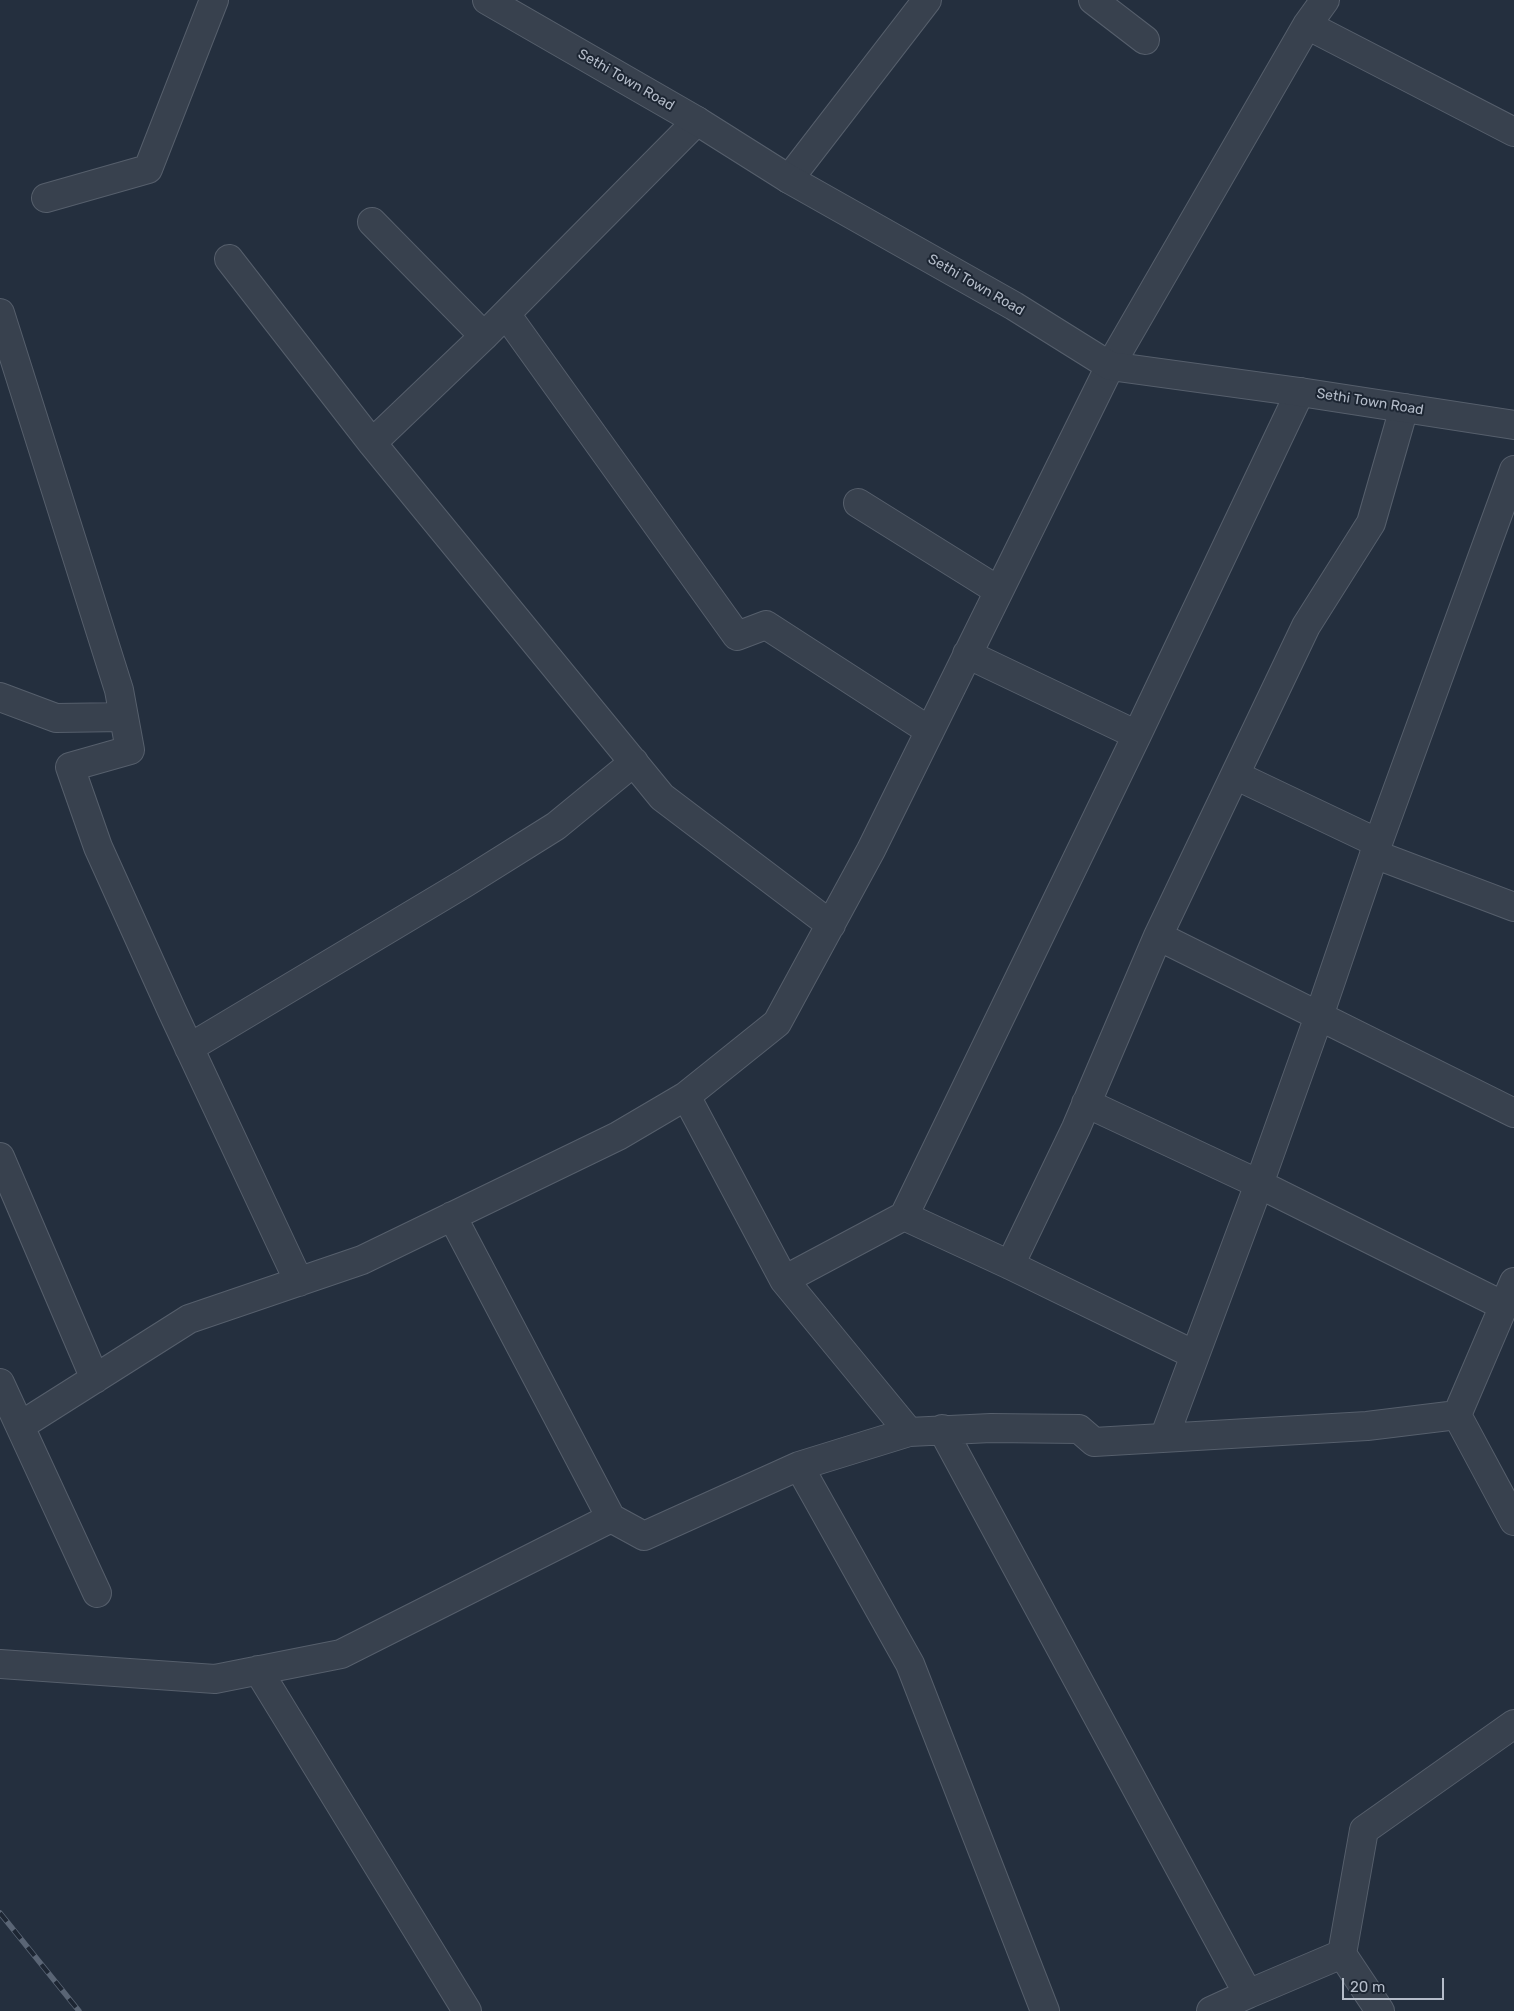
<!DOCTYPE html>
<html>
<head>
<meta charset="utf-8">
<style>
	body { margin:0 }
	#map { position:relative; width:1514px; height:2011px; overflow:hidden; background:#242f3e; font-family:Rubik,sans-serif }
	canvas { display:block }
	.scale { position:absolute; left:1342px; top:1978px; width:102px; height:22px; box-sizing:border-box; border:2px solid #b4bcc9; border-top:0; padding-left:6px; font-size:15px; line-height:18px; white-space:nowrap; color:#b4bcc9; -webkit-text-stroke:4px #1d2633; paint-order:stroke }
</style>
</head>
<body>
<div id="map">
<canvas width="1514" height="2011"></canvas>
<div class="scale">20 m</div>
</div>
<script>
const g = document.querySelector('canvas').getContext('2d');
g.lineJoin = 'round';
const poly = rows => new Path2D(rows.map(r => 'M' + r).join(''));
function strokePath(path, color, width, dash) { g.strokeStyle = color; g.lineWidth = width; g.lineCap = dash ? 'butt' : 'round'; g.setLineDash(dash || []); g.stroke(path); }
function drawText(font, color, halo, rows, align = 'center') {
  g.font = font + ' Rubik,sans-serif'; g.lineWidth = 4; g.setLineDash([]); g.textBaseline = 'middle'; g.strokeStyle = halo; g.fillStyle = color; for (const [text, x, y, turn = 0] of rows) {
    g.save(); g.translate(x, y); g.rotate((+turn || 0) * Math.PI / 180); g.textAlign = isNaN(turn) ? turn : align; if (halo) g.strokeText(text, 0, 0); g.fillText(text, 0, 0); g.restore();
  }
}
const minor = poly([
	[1093,0,1145,40],
	[1307,25,1514,132],
	[789,179,927,0],
	[46,198,148,169,214,0],
	[372,222,484,336],
	[229,259,372,443,662,797,831,925],
	[0,313,119,690,130,750,70,767,98,847,172,1011,299,1282],
	[506,314,737,636,766,625,930,731],
	[372,443,484,336,697,121],
	[858,503,999,591],
	[967,654,1137,735],
	[0,697,56,718,124,717],
	[1235,775,1378,843],
	[1374,854,1514,907],
	[1158,936,1514,1113],
	[189,1048,465,883,556,826,634,762],
	[686,1096,784,1280,909,1432,991,1428,1079,1429,1094,1442,1367,1426,1457,1415,1514,1521],
	[1086,1103,1259,1184,1504,1306],
	[0,1157,95,1379],
	[452,1216,611,1518,644,1536,799,1466,909,1432],
	[904,1216,1137,735,1300,392],
	[1010,1265,1076,1128,1158,936,1306,626,1371,523,1404,408],
	[784,1280,904,1216,1010,1265,1195,1355],
	[0,1383,97,1593],
	[1457,1415,1514,1282],
	[20,1426,189,1319,362,1260,618,1136,686,1096,777,1023,871,850,1110,366,1307,25,1325,0],
	[942,1429,1248,1994,1342,1954,1380,2011],
	[1164,1438,1259,1184,1319,1016,1378,843,1514,470],
	[799,1466,910,1664,1045,2011],
	[0,1664,215,1679,341,1654,611,1518],
	[258,1670,467,2011],
	[1342,1954,1364,1830,1514,1724],
	[1211,2011,1248,1994]
]);
const tertiary = poly([
	[487,0,697,121,789,179,1014,306,1110,366,1300,392,1514,425]
]);
strokePath(minor, '#565f6c', 30);
strokePath(tertiary, '#565f6c', 30);
strokePath(minor, '#38414e', 28);
strokePath(tertiary, '#38414e', 28);
const rail = poly([
	[0,1913,79,2011]
]);
strokePath(rail, '#5a6575', 5.5);
strokePath(rail, '#1d2633', 4, [11]);
drawText('14px', '#b4bcc9', '#1d2633', [
	["Sethi Town Road",626,80,30],
	["Sethi Town Road",976,285,30],
	["Sethi Town Road",1370,402,9]
]);
</script>
</body>
</html>
